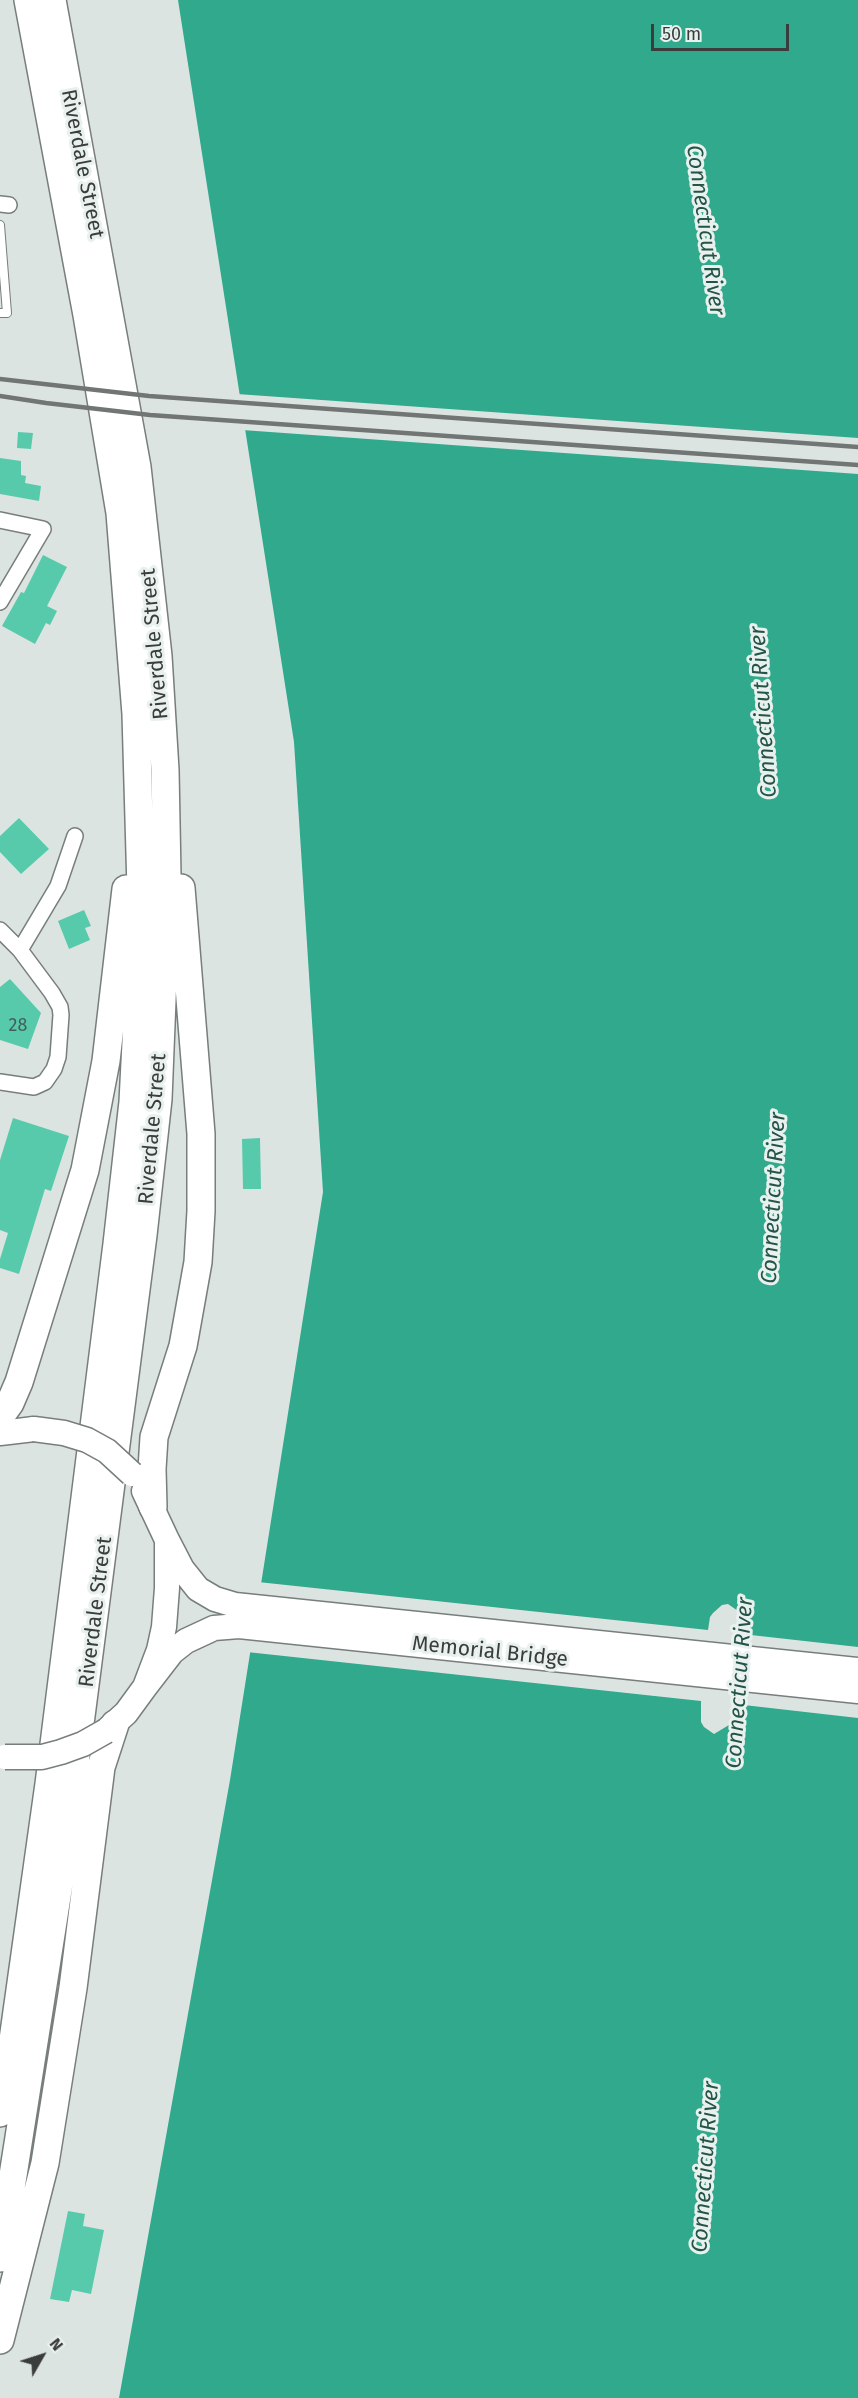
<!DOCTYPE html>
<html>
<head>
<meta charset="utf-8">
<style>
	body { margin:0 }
	#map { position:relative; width:858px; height:2398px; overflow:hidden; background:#dce4e1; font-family:"Fira Sans",sans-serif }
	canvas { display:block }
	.north { position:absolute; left:12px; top:2326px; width:60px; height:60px; -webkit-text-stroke:4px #e9f1ee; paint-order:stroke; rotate:51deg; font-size:16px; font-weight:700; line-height:24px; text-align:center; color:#3a3d3c }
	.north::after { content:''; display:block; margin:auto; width:21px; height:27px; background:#3a3d3c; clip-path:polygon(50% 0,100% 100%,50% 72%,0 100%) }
	.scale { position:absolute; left:651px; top:24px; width:138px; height:27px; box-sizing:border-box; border:3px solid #3a3d3c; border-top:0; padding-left:8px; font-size:18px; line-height:21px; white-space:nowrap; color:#3a3d3c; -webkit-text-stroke:4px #e9f1ee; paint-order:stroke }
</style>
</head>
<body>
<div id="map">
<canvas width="858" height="2398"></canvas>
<div class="north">N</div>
<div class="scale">50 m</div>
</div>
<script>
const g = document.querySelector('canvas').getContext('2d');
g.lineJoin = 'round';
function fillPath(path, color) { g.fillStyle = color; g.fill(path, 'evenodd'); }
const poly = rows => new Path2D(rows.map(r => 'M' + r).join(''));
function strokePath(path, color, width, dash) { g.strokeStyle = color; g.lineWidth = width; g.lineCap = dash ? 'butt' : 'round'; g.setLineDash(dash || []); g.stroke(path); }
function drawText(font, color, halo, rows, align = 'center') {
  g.font = font + ' "Fira Sans",sans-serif'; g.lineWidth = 6; g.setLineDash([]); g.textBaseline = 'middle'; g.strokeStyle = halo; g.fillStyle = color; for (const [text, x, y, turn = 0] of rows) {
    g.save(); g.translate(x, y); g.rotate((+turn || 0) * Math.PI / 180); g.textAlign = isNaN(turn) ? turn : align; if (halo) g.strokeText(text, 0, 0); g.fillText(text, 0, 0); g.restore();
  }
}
fillPath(poly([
	[178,0,858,0,858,2398,119,2398,230,1780,323,1192,294,742]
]), '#30a98c');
fillPath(poly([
	[237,394,858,438,858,474,242,430],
	[258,1582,708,1630,710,1617,713,1613,722,1605,728,1604,738,1611,743,1620,742,1634,858,1647,858,1718,735,1704,732,1721,729,1725,714,1734,704,1727,701,1722,701,1701,247,1652]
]), '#dce4e1');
fillPath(poly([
	[18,432,33,433,31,449,17,448],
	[0,458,21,461,21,475,26,476,25,483,41,486,39,501,0,494],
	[43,555,67,567,47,606,57,611,50,625,46,623,35,644,2,626,21,592,24,593],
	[19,818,49,849,21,874,0,852,0,836],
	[84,910,91,926,85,928,90,940,69,949,58,921],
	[10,979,41,1013,28,1049,0,1040,0,987],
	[13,1118,69,1136,51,1191,45,1189,19,1274,0,1268,0,1259,8,1233,0,1230,0,1160],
	[260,1138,261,1189,243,1189,242,1139],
	[68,2211,85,2214,83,2226,104,2230,91,2294,72,2290,69,2302,50,2299]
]), '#58caac');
const service = poly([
	[0,225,7,313,0,313]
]);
const minor = poly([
	[0,204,9,205],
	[0,520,43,529,0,602],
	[0,930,20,950,52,993,60,1007,61,1015,58,1057,54,1069,45,1082,34,1087,0,1082],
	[20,950,58,886,75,836]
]);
const primary = poly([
	[0,1433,34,1429],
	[167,1540,182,1569,198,1589,215,1599,235,1605,858,1670],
	[145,1687,172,1652,186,1641,214,1628,239,1626,858,1691],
	[106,1731,126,1713,145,1687,159,1650,164,1627,167,1588,167,1540,144,1491]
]);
const motorway = poly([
	[0,1417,10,1403,19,1382,85,1170,106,1061,126,889],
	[153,1507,152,1469,154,1437,183,1346,198,1262,201,1211,201,1134,181,888],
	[0,2113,12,2047,49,1784,117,1244,133,1102,142,924,136,714,120,513,87,315,28,0],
	[0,2258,61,1871,143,1235,158,1099,167,876,165,770,158,656,137,467,52,0],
	[0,2340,45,2163,73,1988,101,1767,115,1724]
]);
strokePath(service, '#777e7c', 10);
strokePath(minor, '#777e7c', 18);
strokePath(primary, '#777e7c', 27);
strokePath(motorway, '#777e7c', 30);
strokePath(service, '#fff', 8);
strokePath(minor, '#fff', 15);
strokePath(primary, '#fff', 24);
strokePath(motorway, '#fff', 27);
strokePath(poly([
	[0,379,149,396,858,447],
	[0,396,46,403,150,415,858,465]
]), '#717574', 4.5);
const primaryBridge = poly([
	[34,1429,64,1433,87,1440,107,1451,132,1474],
	[5,1757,42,1757,61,1752,83,1744,106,1731]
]);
strokePath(primaryBridge, '#777e7c', 27, []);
strokePath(primaryBridge, '#fff', 24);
drawText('18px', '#426058', null, [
	["28",18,1026]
]);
drawText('21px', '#3a3d3c', '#e9f1ee', [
	["Riverdale Street",82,164,79],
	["Riverdale Street",155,644,-95],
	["Riverdale Street",153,1129,-85],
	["Riverdale Street",96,1612,-83],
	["Memorial Bridge",490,1652,6]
]);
drawText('italic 22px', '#245447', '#e9f1ee', [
	["Connecticut River",705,230,82],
	["Connecticut River",764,712,-94],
	["Connecticut River",774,1198,-87],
	["Connecticut River",740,1683,-86],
	["Connecticut River",706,2167,-86]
]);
</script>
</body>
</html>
